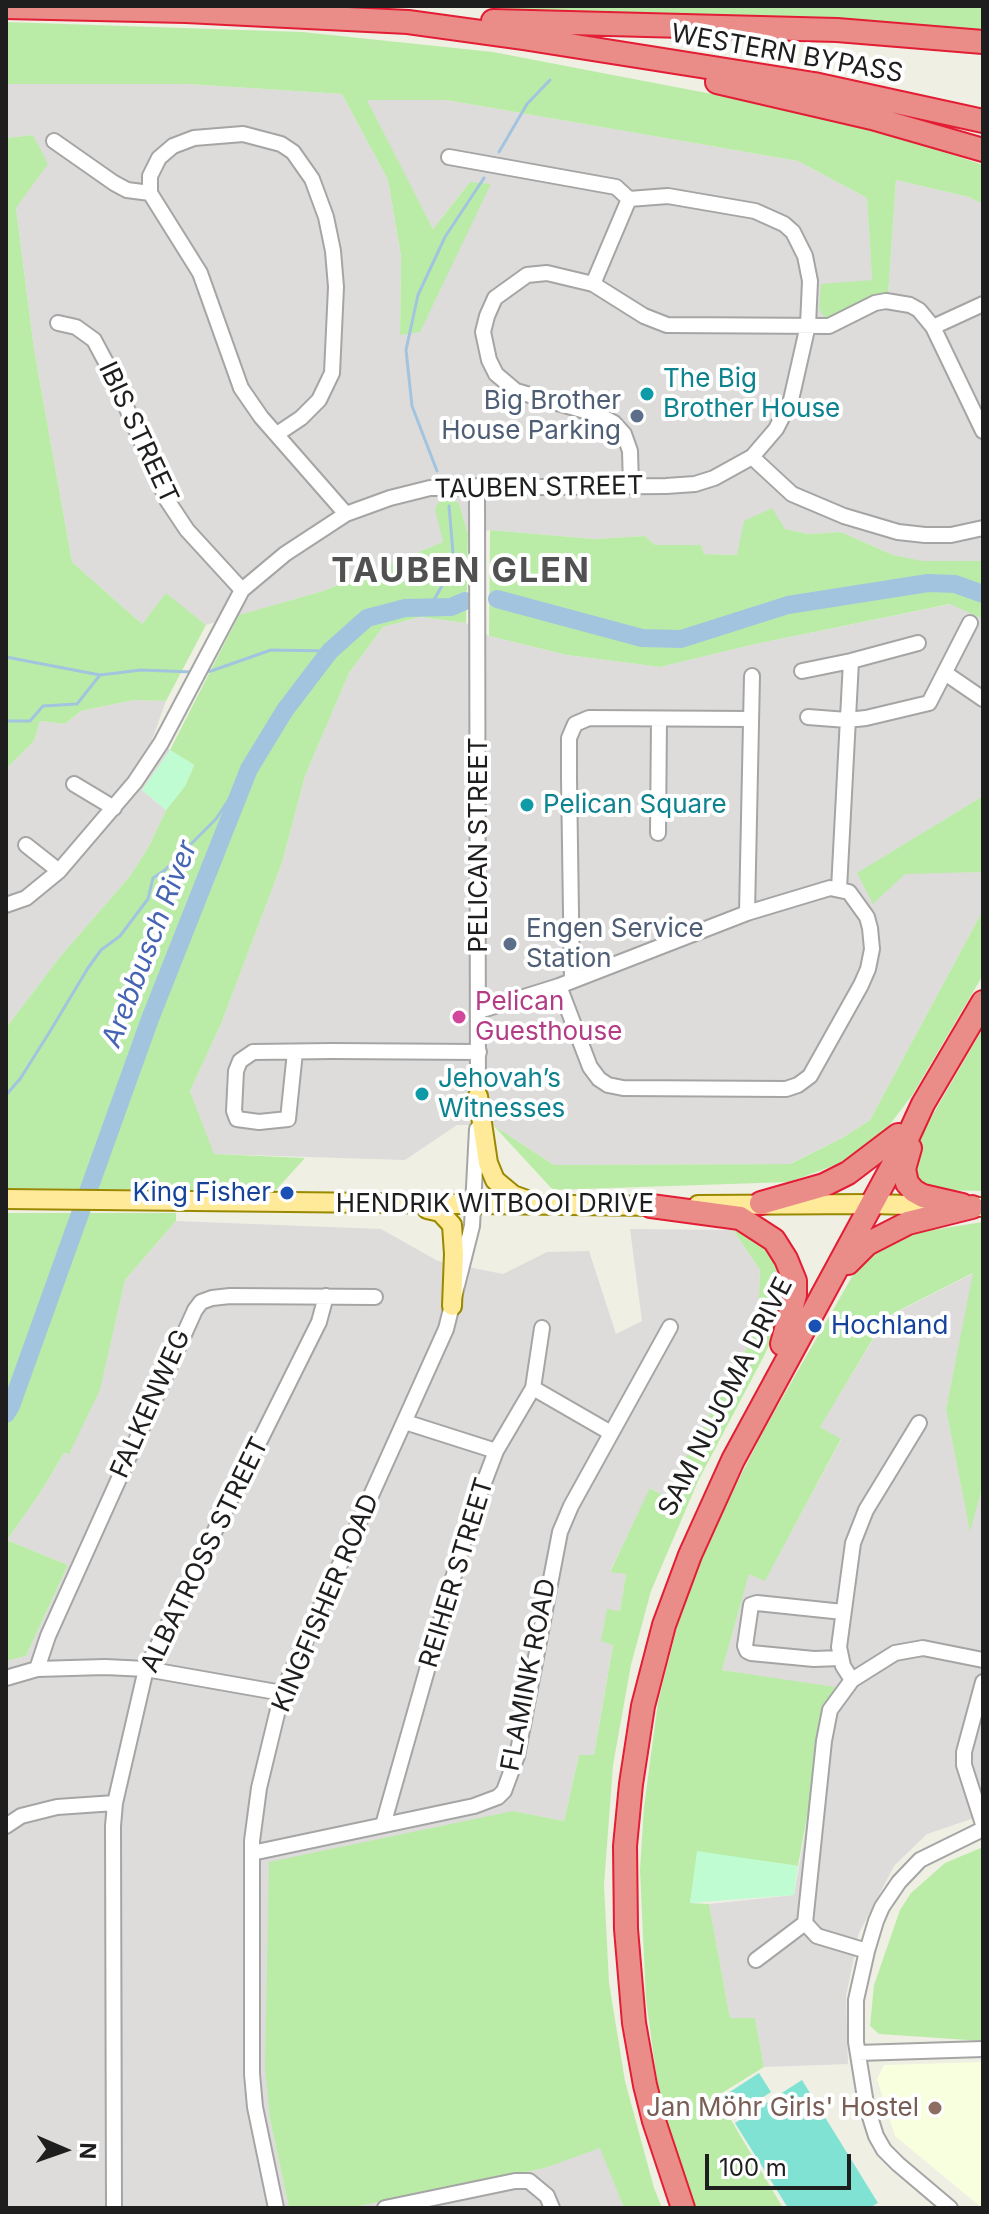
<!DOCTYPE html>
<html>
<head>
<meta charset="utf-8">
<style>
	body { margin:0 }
	#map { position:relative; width:989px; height:2214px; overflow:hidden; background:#f0efe4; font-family:Inter,sans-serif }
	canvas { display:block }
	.frame { position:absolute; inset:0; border:8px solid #1e1e1e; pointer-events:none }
	.north { position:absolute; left:24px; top:2110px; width:80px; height:80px; -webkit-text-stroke:6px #fff; paint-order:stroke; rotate:92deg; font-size:22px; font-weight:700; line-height:32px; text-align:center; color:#1e1e1e }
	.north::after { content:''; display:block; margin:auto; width:28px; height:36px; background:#1e1e1e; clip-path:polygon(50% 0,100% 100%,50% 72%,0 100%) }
	.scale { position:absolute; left:705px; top:2154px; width:146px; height:36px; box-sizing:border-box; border:4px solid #1e1e1e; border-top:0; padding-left:10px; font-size:24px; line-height:28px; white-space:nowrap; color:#1e1e1e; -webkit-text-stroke:6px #fff; paint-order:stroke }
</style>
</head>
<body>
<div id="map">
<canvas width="989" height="2214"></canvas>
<div class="frame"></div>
<div class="north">N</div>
<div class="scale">100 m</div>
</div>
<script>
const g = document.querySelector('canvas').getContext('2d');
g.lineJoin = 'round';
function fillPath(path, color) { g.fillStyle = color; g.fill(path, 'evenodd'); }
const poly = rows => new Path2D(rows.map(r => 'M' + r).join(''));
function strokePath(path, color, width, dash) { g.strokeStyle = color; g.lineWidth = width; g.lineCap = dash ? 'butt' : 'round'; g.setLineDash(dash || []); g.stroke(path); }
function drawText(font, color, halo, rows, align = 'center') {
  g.font = font + ' Inter,sans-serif'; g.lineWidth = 8; g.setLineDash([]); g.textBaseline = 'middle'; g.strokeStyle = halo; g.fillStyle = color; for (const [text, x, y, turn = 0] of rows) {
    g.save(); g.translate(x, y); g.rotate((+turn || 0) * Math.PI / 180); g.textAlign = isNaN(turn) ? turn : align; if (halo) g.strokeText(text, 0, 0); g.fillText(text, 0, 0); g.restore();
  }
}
fillPath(poly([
	[6,84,187,84,342,94,388,180,401,256,400,334,470,182,433,229,366,100,446,100,798,161,867,198,872,280,888,296,896,180,969,197,983,204,983,561,922,562,893,555,841,532,809,534,785,529,738,555,704,554,701,545,655,545,645,536,594,539,490,530,468,534,459,503,443,542,323,591,206,625,166,594,142,624,72,562,34,349,16,208,33,135,6,138],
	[951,604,983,619,983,796,858,873,983,872,983,910,870,1120,844,1137,789,1164,554,1165,493,1125,457,1125,405,1160,213,1154,190,1091,221,1024,282,863,305,776,349,673,383,627,420,617,466,623,489,636,567,655,660,667,751,645],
	[134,700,166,701,152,740,170,750,142,790,166,810,149,846,130,876,59,958,6,1028,6,769,34,741,40,721,65,724,81,711],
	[176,1221,381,1229,438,1261,503,1274,547,1252,589,1251,616,1334,642,1321,630,1229,733,1230,760,1270,758,1328,664,1497,651,1488,610,1571,626,1574,620,1612,602,1641,613,1644,594,1755,579,1755,564,1821,513,1811,270,2119,289,2208,6,2208,6,1661,26,1656,68,1565,7,1540,40,1493,64,1453,68,1454,101,1384,125,1280],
	[974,1273,946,1409,970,1530,983,1485,983,1815,927,1834,894,1866,859,1933,846,1996,848,2064,764,2067,755,2019,730,2019,709,1904,794,1895,827,1706,835,1688,722,1670,749,1573,765,1580,841,1440,819,1427,887,1317],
	[601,2147,624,2208,350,2208,545,2168]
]), '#dddcdb');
fillPath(poly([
	[983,2062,983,2208,982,2208,895,2136,877,2079,884,2065]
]), '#f8ffde');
fillPath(poly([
	[454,6,983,6,983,35,743,20],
	[6,22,302,32,493,52,785,108,874,128,983,165,983,204,969,197,896,180,888,296,826,320,819,309,821,284,872,280,867,198,798,161,446,100,367,100,433,229,470,182,491,184,420,332,400,335,401,256,388,180,342,94,187,84,6,84],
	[33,135,48,164,16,208,34,349,72,562,142,624,166,593,206,625,166,701,134,700,81,711,65,724,40,721,34,741,6,769,6,138],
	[451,500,459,503,468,534,466,623,420,617,383,627,349,673,305,776,282,863,221,1024,190,1091,214,1154,305,1158,275,1191,6,1188,6,1028,59,958,130,876,149,846,166,810,185,786,194,765,170,750,239,615,323,591,443,542,435,509,439,502],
	[772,508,785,529,809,534,841,532,893,555,922,561,983,561,983,619,950,604,751,645,660,667,567,655,489,636,490,530,594,539,645,536,655,545,701,545,704,554,737,555,744,521],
	[983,796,983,872,905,874,873,904,857,873],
	[983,910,983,975,913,1094,888,1127,849,1160,789,1182,553,1190,493,1125,554,1165,790,1164,844,1137,870,1120],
	[983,1028,983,1191,933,1190,920,1184,914,1174,917,1142],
	[6,1213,176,1213,176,1221,125,1280,100,1390,69,1454,64,1453,40,1493,7,1540,68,1565,26,1656,6,1661],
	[983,1222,983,1485,970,1532,946,1409,973,1273,886,1317,820,1427,841,1439,765,1581,749,1574,722,1670,835,1687,827,1706,798,1866,698,1852,690,1903,709,1904,730,2018,755,2018,764,2067,717,2096,783,2208,693,2208,662,2116,646,2000,640,1870,644,1807,658,1702,678,1623,710,1536,765,1428,861,1261,896,1240,926,1231],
	[743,1227,762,1241,777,1259,785,1287,781,1318,765,1354,698,1481,651,1591,631,1665,613,1765,604,1885,609,1983,625,2081,654,2188,662,2208,624,2208,600,2148,545,2168,350,2208,289,2208,270,2119,265,2067,269,1862,513,1811,564,1821,579,1755,594,1755,613,1645,601,1641,607,1609,620,1611,626,1574,610,1572,650,1488,664,1496,758,1328,760,1270,733,1230],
	[983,1847,983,2041,879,2034,870,2026,874,1985,900,1910,911,1893,945,1863]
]), '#baeca8');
fillPath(poly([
	[170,750,194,765,185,786,166,810,142,790],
	[697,1851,798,1866,794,1895,690,1903]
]), '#bffcd2');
fillPath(poly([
	[759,2073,771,2092,734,2116,722,2097],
	[802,2080,878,2203,869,2208,788,2208,735,2123]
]), '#7fe2d2');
strokePath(poly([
	[499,152,527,104,550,80],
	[437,471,412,406,406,350,418,295,445,237,484,178],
	[430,607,443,584,453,553,449,506],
	[6,657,100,675,141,670,192,672],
	[204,672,211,671,271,650,330,651],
	[6,721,30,721,43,706,77,704,100,675],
	[6,1095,20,1079,49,1033,88,968,101,950,120,936,148,899,153,878,165,870,216,819,249,769]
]), '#a3c4df', 3);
strokePath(poly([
	[497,599,642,638,681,639,788,605,928,583,955,584,983,594],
	[6,1414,11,1406,150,1019,249,769,285,710,330,651,367,618,405,608,451,607,465,601]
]), '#a3c4df', 18);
const minor = poly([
	[54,141,114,183,127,190,150,193],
	[449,157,616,187,629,199],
	[593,284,629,199],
	[58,323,76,327,94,340,110,370,167,500,187,530,242,590],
	[933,327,983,304],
	[277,434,301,418,319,400,332,373,336,287,333,251,326,217,312,179,293,152,281,144,243,134,194,138,173,146,159,158,150,176,150,193,200,273,241,388,261,417,346,514],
	[752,457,792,494,844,516,898,532,925,535,951,535,983,528],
	[477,486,478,1104],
	[631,486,630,451,624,434,614,423,599,415,516,391,496,374,489,360,483,332,487,316,495,298,527,275,547,273,593,284,644,316,667,325,829,326,875,303,886,301,910,305,919,310,933,327,983,431],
	[802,671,851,661,918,643],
	[945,673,983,699],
	[808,717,847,720,866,718,929,703,970,623],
	[74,784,114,808],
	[658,833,659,719],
	[26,845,59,871],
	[839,889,851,661],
	[6,905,26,898,59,871,135,782,161,743,242,590,285,554,346,514,390,498,430,488,666,486,695,484,714,478,752,457,776,429,791,400,808,325,810,281,805,256,793,232,784,224,755,211,668,196,629,199],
	[747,913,752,676],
	[572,980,569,778,569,738,575,724,589,718,750,719],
	[479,1011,559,986,747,913,830,888,849,892,867,917,870,928,872,949,868,969,861,985,810,1076,798,1085,786,1089,623,1088,608,1085,599,1079,590,1067,559,986],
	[295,1052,288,1119,259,1122,237,1119,234,1111,236,1071,240,1061,253,1052,332,1051,479,1052],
	[533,1388,611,1433],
	[405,1422,496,1451],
	[840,1658,814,1659,751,1653,747,1651,745,1646,751,1605,757,1603,843,1612],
	[37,1669,48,1636,195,1310,201,1302,212,1298,230,1296,375,1297],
	[6,1678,37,1669,105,1667,146,1669,282,1693],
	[852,1680,843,1666,839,1647,853,1543,866,1510,919,1423],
	[983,1682,964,1752,964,1765,983,1824],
	[383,1825,469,1522,496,1451,533,1388,542,1328],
	[6,1826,21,1816,57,1807,115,1803],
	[252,1853,474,1806,498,1797,504,1791,517,1756,560,1532,571,1506,670,1327],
	[867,1951,817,1936,805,1923,824,1741,830,1710,852,1680,895,1653,923,1648,983,1660],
	[756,1960,805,1923],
	[858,2053,983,2049],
	[114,2208,113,1826,115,1803,146,1669,319,1322,326,1296],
	[276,2208,255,2107,252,2074,252,1841,259,1788,282,1693,446,1329,472,1226,477,1129],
	[385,2208,515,2181,529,2181,547,2196,552,2208],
	[950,2208,898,2164,884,2150,876,2136,866,2104,856,2042,856,2000,867,1951,876,1921,882,1907,899,1882,920,1860,983,1829]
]);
const major = poly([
	[478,1096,488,1163,495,1180,513,1195,527,1200],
	[6,1199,664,1206],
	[698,1205,872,1204,983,1207],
	[427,1209,440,1212,452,1225,454,1254,452,1306]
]);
const highway = poly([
	[6,7,186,11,408,22,524,38,814,84,983,121],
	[493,21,837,30,983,42],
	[717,82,872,118,983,150],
	[910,1148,904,1169,907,1183,914,1191,923,1196,962,1205],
	[761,1203,824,1185,848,1173,898,1135],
	[651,1206,740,1218,774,1240,786,1259,795,1281,795,1295,782,1344],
	[848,1263,867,1244,908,1223,972,1207],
	[683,2208,654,2121,645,2085,634,2023,626,1929,625,1846,631,1784,643,1706,664,1625,690,1555,733,1460,906,1141,923,1104,983,1002]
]);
strokePath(minor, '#a5a5a5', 18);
strokePath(major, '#998900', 22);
strokePath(highway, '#e21d34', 26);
strokePath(minor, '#fff', 14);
strokePath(major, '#ffea9a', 18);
strokePath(highway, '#ea8c88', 22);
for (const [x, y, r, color] of [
	[647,394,8,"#0f9aa8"],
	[637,416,8,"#5c6f8a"],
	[527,805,8,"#0f9aa8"],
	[510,944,8,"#5c6f8a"],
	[459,1017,8,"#d1479c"],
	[422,1094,8,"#0f9aa8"],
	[287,1193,8,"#1a4fb4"],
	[815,1326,8,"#1a4fb4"],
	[935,2108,8,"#8d6e63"]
]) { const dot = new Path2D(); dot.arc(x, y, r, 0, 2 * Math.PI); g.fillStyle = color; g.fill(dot); strokePath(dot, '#fff', 3); }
drawText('26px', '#1e1e1e', '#fff', [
	["WESTERN BYPASS",787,54,10],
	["IBIS STREET",138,433,65],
	["TAUBEN STREET",539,488,-1],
	["PELICAN STREET",479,845,-90],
	["HENDRIK WITBOOI DRIVE",495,1204],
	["SAM NUJOMA DRIVE",726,1397,-63],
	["FALKENWEG",151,1404,-66],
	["ALBATROSS STREET",205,1555,-64],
	["REIHER STREET",457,1573,-73],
	["KINGFISHER ROAD",326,1603,-67],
	["FLAMINK ROAD",529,1675,-79]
]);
drawText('26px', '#0d838f', '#fff', [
	["The Big",663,379],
	["Brother House",663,409],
	["Pelican Square",543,805],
	["Jehovah’s",438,1079],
	["Witnesses",438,1109]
], 'left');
drawText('26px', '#4e5e75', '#fff', [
	["Big Brother",621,401],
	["House Parking",621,431],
	["Engen Service",526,929,"left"],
	["Station",526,959,"left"]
], 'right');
drawText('26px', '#b23c85', '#fff', [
	["Pelican",475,1002],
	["Guesthouse",475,1032]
], 'left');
drawText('26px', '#164399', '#fff', [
	["King Fisher",271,1193],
	["Hochland",831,1326,"left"]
], 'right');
drawText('26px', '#785e54', '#fff', [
	["Jan Möhr Girls' Hostel",919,2108]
], 'right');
drawText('italic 28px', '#4664b3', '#fff', [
	["Arebbusch River",150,944,-69]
]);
g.letterSpacing = '2px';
drawText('bold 34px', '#515151', '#fff', [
	["TAUBEN GLEN",461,572]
]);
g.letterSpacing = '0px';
</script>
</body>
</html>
